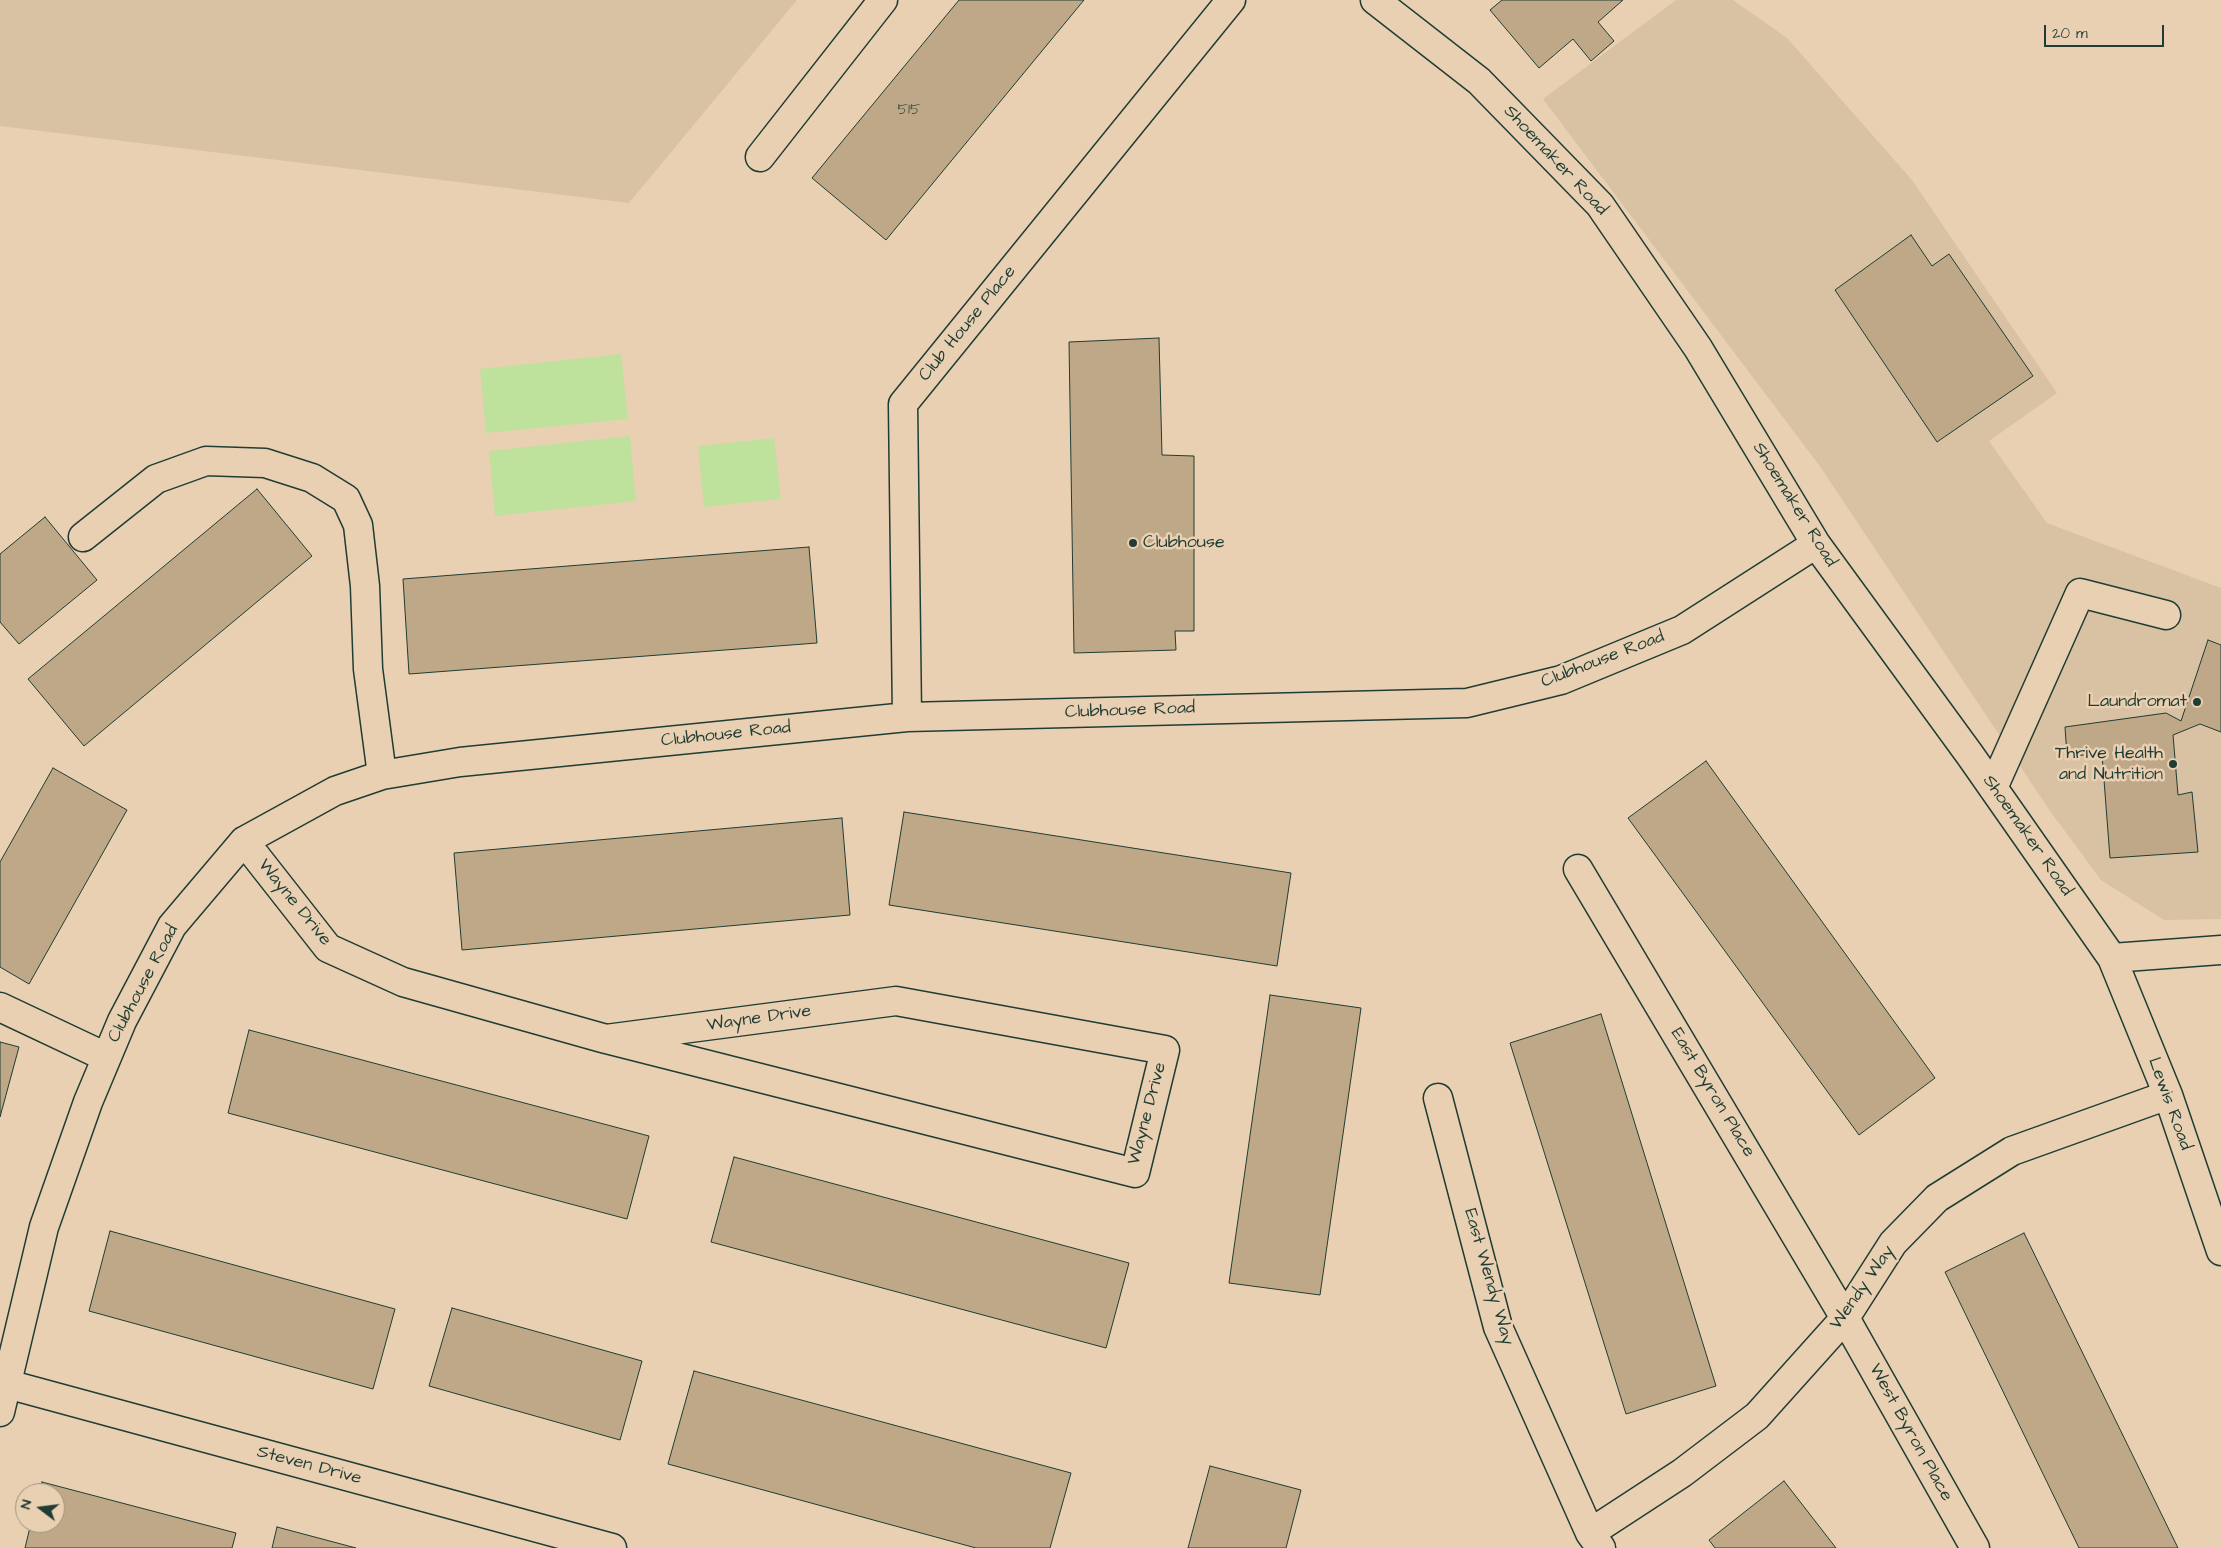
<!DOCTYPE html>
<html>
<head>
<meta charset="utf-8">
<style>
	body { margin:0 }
	#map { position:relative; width:2221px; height:1548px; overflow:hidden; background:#ead0b2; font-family:"Architects Daughter",sans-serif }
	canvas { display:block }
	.north { position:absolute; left:15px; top:1483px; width:50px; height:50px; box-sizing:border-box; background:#ead0b2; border:1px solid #999580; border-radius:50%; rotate:285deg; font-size:14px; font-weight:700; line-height:20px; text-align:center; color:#1f3d34 }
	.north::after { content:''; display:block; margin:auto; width:18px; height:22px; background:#1f3d34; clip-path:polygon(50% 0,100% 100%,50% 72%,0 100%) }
	.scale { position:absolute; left:2044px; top:25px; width:120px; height:22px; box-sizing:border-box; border:2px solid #1f3d34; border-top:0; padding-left:6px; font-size:15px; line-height:18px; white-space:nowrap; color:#1f3d34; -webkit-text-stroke:4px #ead0b2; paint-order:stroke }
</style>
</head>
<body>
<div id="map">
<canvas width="2221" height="1548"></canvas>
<div class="north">N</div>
<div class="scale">20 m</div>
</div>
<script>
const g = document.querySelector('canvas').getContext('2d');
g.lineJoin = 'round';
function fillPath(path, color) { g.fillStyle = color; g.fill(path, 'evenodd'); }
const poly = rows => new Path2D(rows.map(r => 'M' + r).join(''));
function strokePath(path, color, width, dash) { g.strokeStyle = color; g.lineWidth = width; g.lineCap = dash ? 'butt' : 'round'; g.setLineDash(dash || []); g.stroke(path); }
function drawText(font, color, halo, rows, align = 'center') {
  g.font = font + ' "Architects Daughter",sans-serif'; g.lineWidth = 5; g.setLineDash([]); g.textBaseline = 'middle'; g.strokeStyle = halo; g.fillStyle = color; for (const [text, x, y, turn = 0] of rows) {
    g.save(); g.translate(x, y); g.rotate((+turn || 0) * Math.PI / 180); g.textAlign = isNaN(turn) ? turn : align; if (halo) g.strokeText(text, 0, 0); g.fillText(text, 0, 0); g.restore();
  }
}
fillPath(poly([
	[0,0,797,0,629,203,0,126],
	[1676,0,1733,0,1787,38,1912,180,2057,393,1989,441,2047,523,2221,588,2221,919,2164,920,2101,880,2050,811,1819,465,1543,99]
]), '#d9c1a3');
fillPath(poly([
	[621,354,628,419,486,433,480,369],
	[630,436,636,501,495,516,489,451],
	[774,438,781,499,704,507,698,446]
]), '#bee19b');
const building = poly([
	[959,0,1084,0,886,240,812,178,959,0],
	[1502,0,1623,0,1598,22,1614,41,1591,61,1573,39,1539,68,1490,10,1502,0],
	[1911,235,1932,266,1949,254,2033,376,1937,442,1835,290,1911,235],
	[1159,338,1162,455,1194,456,1194,631,1175,631,1176,650,1074,653,1069,342,1159,338],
	[257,489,312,556,84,746,28,679,257,489],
	[45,517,97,580,19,644,0,622,0,554,45,517],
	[809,547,817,643,409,674,403,579,809,547],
	[2208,640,2221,645,2221,732,2200,724,2173,735,2178,795,2192,792,2198,852,2110,858,2102,754,2067,756,2065,727,2166,713,2181,721,2208,640],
	[1706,761,1935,1078,1859,1135,1628,818,1706,761],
	[53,768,127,810,29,984,0,967,0,862,53,768],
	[904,812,1291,873,1277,966,889,905,904,812],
	[842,818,850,915,462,950,454,853,842,818],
	[1270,995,1361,1008,1320,1295,1229,1283,1270,995],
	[1601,1014,1716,1386,1626,1414,1510,1043,1601,1014],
	[249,1030,649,1136,627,1219,228,1113,249,1030],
	[0,1042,19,1047,0,1117,0,1042],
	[734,1157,1129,1263,1106,1348,711,1242,734,1157],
	[110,1231,395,1309,373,1389,89,1311,110,1231],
	[2024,1233,2178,1548,2079,1548,1945,1272,2024,1233],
	[452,1308,642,1361,620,1440,429,1386,452,1308],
	[694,1371,1071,1473,1050,1548,976,1548,668,1464,694,1371],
	[1210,1466,1301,1490,1286,1548,1188,1548,1210,1466],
	[1784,1481,1836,1548,1715,1548,1709,1540,1784,1481],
	[42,1482,236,1533,232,1548,25,1548,31,1523,55,1523,55,1493,39,1493,42,1482],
	[277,1527,356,1548,272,1548,277,1527]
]);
fillPath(building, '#bfa887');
strokePath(building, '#1f3d34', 1);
const minor = poly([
	[1375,0,1479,81,1600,205,1698,348,1816,544,1970,755,2112,958,2221,950],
	[760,157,883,0],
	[83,537,156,479,206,461,265,463,312,478,346,499,358,525,365,586,368,669,382,775],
	[907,717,903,404,1231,0],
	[1993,788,2080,593,2166,615],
	[244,841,328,948,403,982,606,1039,1135,1173,1165,1050,896,1001,606,1039],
	[1578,869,1845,1318,1975,1548],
	[2112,958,2168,1095,2221,1251],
	[0,1007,106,1057],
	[1438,1098,1498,1327,1590,1533,1601,1548],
	[7,1384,612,1548],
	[0,1412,44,1227,88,1102,122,1021,172,926,244,841,335,791,382,775,460,762,907,717,1467,703,1561,680,1682,630,1816,544],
	[1590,1533,1682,1473,1757,1416,1845,1318,1893,1243,1937,1198,2012,1151,2168,1095]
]);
strokePath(minor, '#1f3d34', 31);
strokePath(minor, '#ead0b2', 28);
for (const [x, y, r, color] of [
	[1133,543,5,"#1f3d34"],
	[2197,702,5,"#1f3d34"],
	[2173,764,5,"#1f3d34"]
]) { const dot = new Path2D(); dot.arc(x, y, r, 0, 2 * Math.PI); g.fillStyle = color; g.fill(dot); strokePath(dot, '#ead0b2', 2); }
drawText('15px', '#475849', null, [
	["515",909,111]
]);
drawText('18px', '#1f3d34', '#ead0b2', [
	["Shoemaker Road",1555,161,47],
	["Club House Place",968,324,-51],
	["Shoemaker Road",1794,505,58],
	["Clubhouse Road",1603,660,-21],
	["Clubhouse Road",1130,711,-2],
	["Clubhouse Road",726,735,-6],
	["Shoemaker Road",2027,836,55],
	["Wayne Drive",294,903,51],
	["Clubhouse Road",144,984,-62],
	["Wayne Drive",759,1019,-8],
	["East Byron Place",1712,1093,59],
	["Lewis Road",2169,1104,70],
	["Wayne Drive",1148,1114,-75],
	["East Wendy Way",1488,1277,74],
	["Wendy Way",1863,1288,-55],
	["West Byron Place",1910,1433,61],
	["Steven Drive",309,1466,15]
]);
drawText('18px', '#1f3d34', '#ead0b2', [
	["Clubhouse",1143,543,"left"],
	["Laundromat",2187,702],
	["Thrive Health",2163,754],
	["and Nutrition",2163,775]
], 'right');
</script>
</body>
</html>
